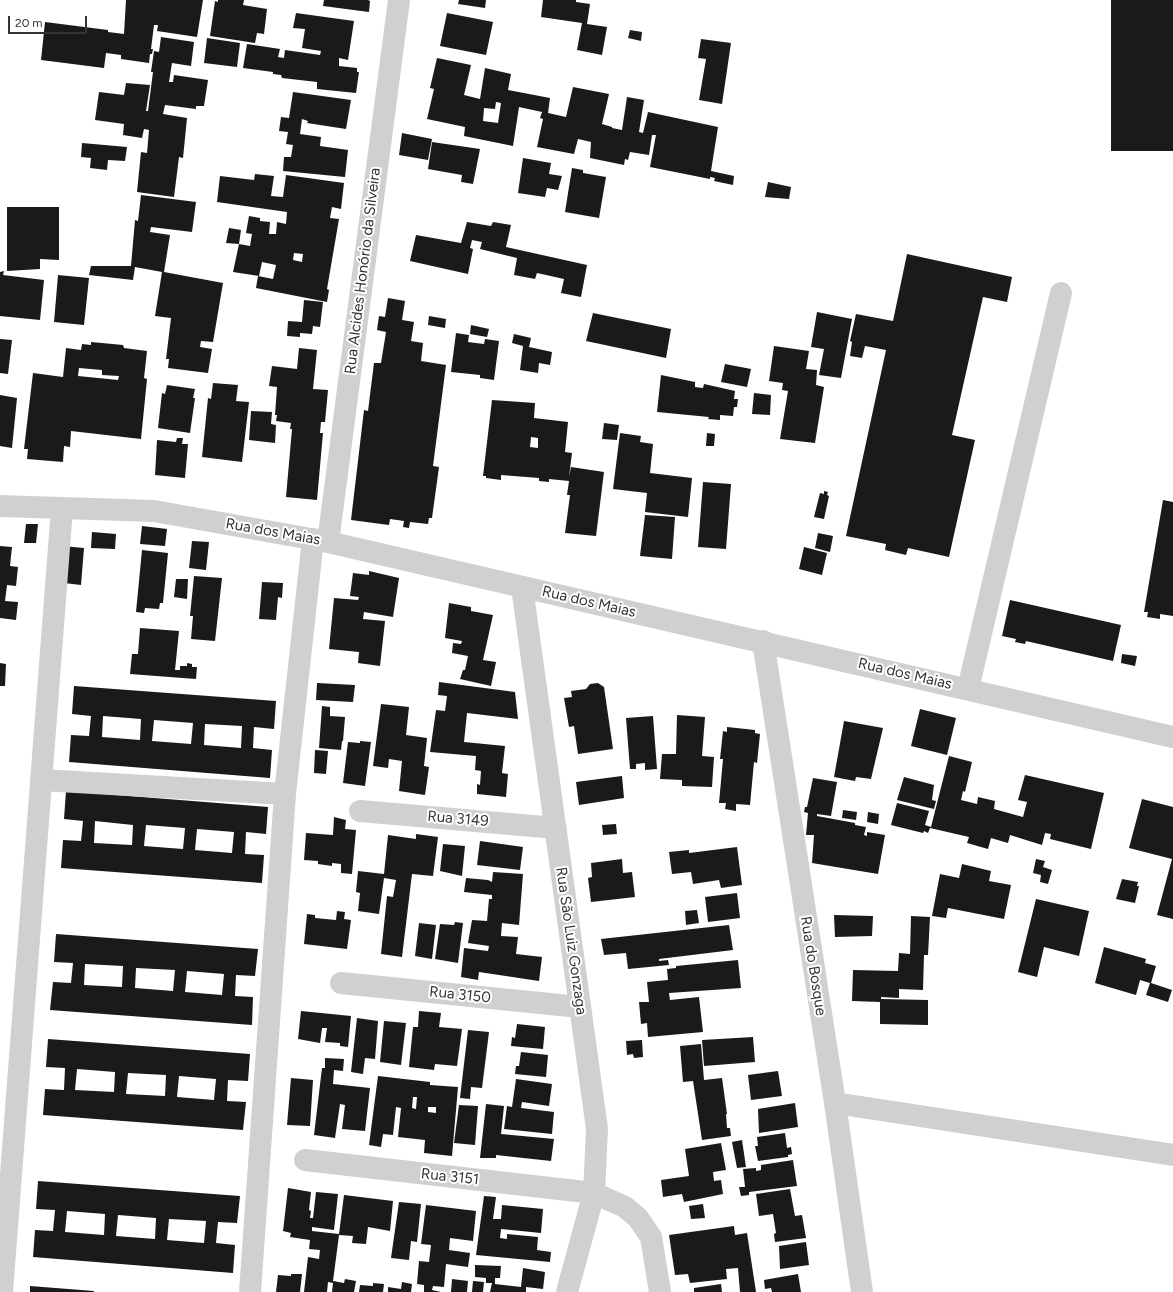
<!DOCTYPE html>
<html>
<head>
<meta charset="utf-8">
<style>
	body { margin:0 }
	#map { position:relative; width:1173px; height:1292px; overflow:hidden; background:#fff; font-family:Figtree,sans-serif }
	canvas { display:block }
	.scale { position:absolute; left:8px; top:16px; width:79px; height:18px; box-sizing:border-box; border:2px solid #333; border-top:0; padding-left:5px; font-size:12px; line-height:14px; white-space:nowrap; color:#333; -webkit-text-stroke:3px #fff; paint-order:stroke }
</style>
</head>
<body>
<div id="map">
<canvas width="1173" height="1292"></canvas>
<div class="scale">20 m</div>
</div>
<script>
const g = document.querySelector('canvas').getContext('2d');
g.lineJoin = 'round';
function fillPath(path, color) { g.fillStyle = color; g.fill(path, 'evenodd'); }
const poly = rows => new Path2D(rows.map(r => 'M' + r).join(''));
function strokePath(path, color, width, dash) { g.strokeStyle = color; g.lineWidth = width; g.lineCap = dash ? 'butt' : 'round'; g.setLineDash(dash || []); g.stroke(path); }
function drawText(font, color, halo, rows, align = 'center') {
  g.font = font + ' Figtree,sans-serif'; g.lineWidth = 4; g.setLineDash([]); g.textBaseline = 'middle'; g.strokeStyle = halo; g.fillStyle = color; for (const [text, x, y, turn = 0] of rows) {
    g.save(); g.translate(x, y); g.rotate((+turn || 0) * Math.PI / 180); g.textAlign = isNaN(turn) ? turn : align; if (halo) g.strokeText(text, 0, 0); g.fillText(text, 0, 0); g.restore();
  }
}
fillPath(poly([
	[126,0,203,0,197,37,157,31,158,25,154,25,151,49,153,49,152,54,150,54,149,63,121,59,121,55,106,53,104,68,41,60,45,22,108,30,108,32,124,34],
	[218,0,244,0,243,5,267,9,264,34,257,33,255,43,210,36,215,1,218,2],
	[324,0,368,0,370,1,369,12,323,6],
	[459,0,486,0,485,8,458,4],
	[543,0,576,0,576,2,590,4,587,24,607,27,602,55,577,50,582,23,541,17],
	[1111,0,1173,0,1173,151,1111,151],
	[296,13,354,21,348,60,339,58,339,66,357,68,357,72,359,72,356,93,317,89,317,82,282,78,281,75,273,74,273,72,243,68,247,44,280,49,278,57,284,58,285,50,320,55,321,51,302,48,305,29,293,28],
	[447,13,493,22,486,55,440,46],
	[630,30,642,32,641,41,628,38],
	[161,37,194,42,191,66,172,63,169,82,173,82,174,75,208,80,204,106,196,106,196,109,165,105,163,114,187,118,183,158,179,157,174,197,137,192,141,152,147,153,149,130,144,129,142,138,123,135,124,124,95,120,99,92,124,95,126,83,150,85,146,111,148,111,153,72,151,72,154,51,159,52],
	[207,38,240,43,237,67,204,63],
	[701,39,731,43,722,104,699,100,706,59,698,58],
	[437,58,471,65,464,95,480,99,485,68,511,74,508,90,550,98,548,113,566,117,573,87,609,94,602,124,612,127,612,128,622,130,627,97,644,100,639,132,643,133,648,112,718,127,711,171,734,176,733,185,714,181,715,178,710,177,710,179,650,167,656,135,652,135,649,155,630,152,628,160,625,159,624,165,590,158,591,142,578,139,574,154,537,147,543,119,540,118,542,112,519,107,513,146,464,136,465,127,427,119,434,89,430,88],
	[496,102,501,103,498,123,483,121,484,108,495,109],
	[293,92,351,100,346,129,307,123,308,121,302,119,300,134,321,137,320,146,348,150,345,177,283,171,284,157,291,157,293,145,286,144,288,132,279,131,281,117,289,118],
	[402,133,432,139,428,160,399,155],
	[432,142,480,149,473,184,461,182,462,175,428,169],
	[82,143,127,147,125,161,108,160,107,170,90,168,91,158,81,157],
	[523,158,551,163,549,174,562,176,558,190,547,188,545,197,518,193],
	[572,168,583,170,583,173,606,177,599,218,565,212],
	[255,174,274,176,271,196,283,197,286,175,344,183,341,209,332,207,330,218,339,219,327,289,329,290,327,302,256,288,258,276,273,279,276,265,262,262,259,276,233,272,239,244,250,246,252,234,246,233,249,216,260,218,260,221,270,222,269,234,276,234,277,222,286,224,287,212,217,202,220,176,254,180],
	[294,253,303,254,302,262,293,260],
	[768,182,791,187,789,199,765,197],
	[141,195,196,202,192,232,151,227,150,232,170,235,164,272,223,283,213,342,201,341,200,347,212,349,208,373,168,368,169,359,166,359,171,318,155,316,162,272,135,267,133,280,89,275,91,266,131,266,135,220,138,221],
	[7,207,59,207,59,260,40,259,40,269,7,271],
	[467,222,491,226,493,222,511,225,506,247,587,265,581,297,561,293,564,279,537,273,535,279,514,275,517,258,480,249,482,242,472,240,470,248,473,249,468,274,410,261,416,235,461,243],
	[229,228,241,230,239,244,226,243],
	[907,254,1012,277,1007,302,983,297,952,435,975,440,949,557,908,548,906,555,885,550,886,544,846,536,886,350,865,346,862,358,850,356,852,342,850,341,856,314,893,321],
	[4,271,3,275,44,280,40,320,0,316,0,272],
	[58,275,89,278,84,325,54,322],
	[388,298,405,301,402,320,414,322,411,341,423,343,421,361,446,365,433,466,439,467,432,518,429,518,428,524,410,522,409,528,403,527,404,521,390,519,389,525,351,520,364,410,368,411,374,363,381,363,386,332,377,330,379,316,385,317],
	[304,300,323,302,320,327,313,326,312,334,300,333,300,337,287,336,288,321,302,322],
	[817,312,852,319,841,378,819,375,824,349,811,347],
	[593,313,671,329,666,358,586,341],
	[429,316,446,319,445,328,428,325],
	[471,325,489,329,487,337,470,334],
	[456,333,469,335,468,342,484,344,485,339,499,341,494,380,480,378,480,375,451,372],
	[514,334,531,338,529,347,552,352,550,365,539,363,538,373,520,370,523,346,512,343],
	[0,339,12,340,8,374,0,373],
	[91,342,123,345,124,348,147,351,144,378,147,379,141,439,71,431,70,447,64,446,63,462,27,459,28,449,24,449,33,373,63,377,66,348,81,350,82,344,91,345],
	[79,368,102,370,102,375,119,376,118,380,78,376],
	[774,346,809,351,806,369,817,370,816,385,824,387,815,443,780,439,788,391,782,390,783,383,769,381],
	[299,348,317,350,313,389,328,390,325,422,321,422,320,433,323,433,317,500,286,497,292,429,290,429,291,423,276,421,277,415,275,415,277,387,269,386,272,366,297,369],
	[725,364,751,369,747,387,721,382],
	[661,375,695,382,695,387,703,388,704,384,735,391,734,399,738,399,737,407,734,407,733,416,720,415,720,420,708,419,709,417,657,412],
	[213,383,238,385,236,401,249,402,242,462,202,457,208,398,211,399],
	[167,385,195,389,193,398,195,398,190,433,158,428,162,393,165,394],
	[754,393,771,395,770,415,752,414],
	[0,395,17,398,12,448,0,446],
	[492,400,535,403,534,418,568,422,565,452,572,453,569,477,571,467,604,472,596,536,565,533,570,495,567,495,569,481,549,479,549,482,539,481,539,478,501,475,501,480,486,478,486,476,483,476],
	[531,437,538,438,538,448,530,447],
	[251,411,272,412,271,424,276,425,275,443,249,440],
	[604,423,619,425,617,440,602,439],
	[620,433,641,436,640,442,653,444,650,473,692,478,688,517,645,512,647,493,613,489],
	[707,433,715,434,714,446,706,446],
	[177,438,183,438,182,444,188,444,185,478,155,475,157,440,176,442],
	[703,482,731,484,726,549,698,547],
	[824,491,828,492,827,495,829,496,824,519,814,517,820,493,824,494],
	[1163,500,1173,502,1173,616,1160,614,1160,619,1147,617,1148,612,1144,612],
	[645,515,675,517,672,559,640,556],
	[26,524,38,524,36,543,24,543],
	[142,526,167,529,165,546,140,544],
	[92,532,116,534,115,549,91,548],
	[818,533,833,536,830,552,815,548],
	[192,541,209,542,206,570,189,568],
	[0,546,12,547,10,566,18,567,16,586,7,585,5,601,18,602,16,620,0,618],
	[63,546,84,548,81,585,64,583],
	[804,547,827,553,822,575,799,569],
	[142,550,168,553,163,603,160,603,159,609,145,608,144,613,136,612],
	[369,571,399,578,393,617,364,612,363,619,385,621,380,666,358,663,359,652,329,649,334,598,358,600,359,597,350,596,353,573,369,575],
	[194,576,222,578,215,641,191,639,193,616,190,616],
	[176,579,188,579,187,599,174,597],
	[262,582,283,583,282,598,278,597,276,620,259,619],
	[1010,600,1121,625,1113,661,1026,641,1025,644,1015,642,1016,639,1002,636],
	[449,603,471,607,471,611,493,615,483,660,496,662,491,686,460,679,463,670,465,670,468,656,452,653,453,643,461,644,462,641,445,638],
	[140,628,179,631,175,670,180,670,180,666,187,666,187,663,192,664,192,667,197,667,196,679,130,674,132,654,138,654],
	[1122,654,1137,656,1135,666,1121,663],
	[0,663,6,664,5,686,0,686],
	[439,682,515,692,518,719,467,713,464,742,505,746,502,773,508,774,506,797,477,794,477,784,480,785,481,771,475,770,476,756,430,752,436,710,445,711,447,696,438,695],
	[317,683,355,685,353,702,316,700],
	[598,683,604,687,613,749,578,754,574,726,569,727,564,698,572,697,571,691,586,689,590,684],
	[74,686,276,701,274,729,254,727,253,748,272,750,270,778,69,762,71,735,89,736,91,716,72,714],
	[103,716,141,719,140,740,102,737],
	[154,720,193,723,191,744,152,741],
	[205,724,242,726,241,748,204,745],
	[381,704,409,707,406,735,427,738,424,766,429,767,425,795,399,791,402,761,389,759,388,768,373,766],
	[322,706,330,707,330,716,345,717,343,741,342,741,341,750,319,748],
	[920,709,956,718,947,755,911,746],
	[677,715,705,717,702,756,714,757,712,787,682,786,682,780,660,779,662,754,676,754],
	[653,716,657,769,645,770,645,763,636,764,636,769,630,769,626,718],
	[844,721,883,728,871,779,856,777,855,781,834,777],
	[727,727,755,730,755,733,760,734,757,763,754,762,750,805,736,804,736,811,725,809,726,803,719,803,723,759,720,759,723,731,727,732],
	[360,741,371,742,365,786,343,783,348,742,360,743],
	[315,750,328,751,326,774,314,773],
	[949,756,972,762,965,792,963,791,961,800,977,804,978,797,995,801,994,809,1023,817,1027,802,1018,800,1025,775,1104,793,1091,849,1050,839,1051,834,1045,833,1042,845,1010,835,1008,843,991,838,988,849,967,843,969,837,930,828,928,833,924,831,923,833,891,825,897,803,929,811,925,825,931,827],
	[622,776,624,798,579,805,576,782],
	[904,777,934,785,932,800,936,801,934,809,897,800],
	[813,778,837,782,831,816,817,814,817,816,855,823,855,825,866,827,864,835,867,836,867,832,885,835,878,874,812,863,814,835,806,835,808,813,804,812,805,807,807,807],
	[66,791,268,807,266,834,246,832,245,854,264,855,262,883,61,868,63,840,81,841,83,821,64,819],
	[95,821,133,825,132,845,94,843],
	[146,825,185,828,183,849,144,846],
	[197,829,234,832,232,853,195,850],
	[1142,799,1173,807,1173,919,1157,915,1172,859,1129,848],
	[843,810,857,812,856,820,842,818],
	[868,812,879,814,878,824,867,822],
	[334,817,346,820,345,829,356,830,352,874,341,873,341,864,332,863,332,866,318,864,318,861,304,860,306,833,333,835],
	[616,824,617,834,603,835,602,825],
	[416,834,438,837,433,876,412,874,402,957,381,954,387,896,393,897,396,880,384,878,379,914,358,911,360,893,356,892,358,871,384,874,388,835,416,839],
	[480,841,523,847,520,870,477,865],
	[443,844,465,846,462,876,440,871],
	[737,847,742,885,721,888,719,880,693,884,691,872,672,874,669,852,689,850,689,853],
	[622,859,623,873,632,872,635,897,591,902,588,878,592,877,591,863],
	[1036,859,1045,861,1043,867,1052,870,1048,884,1040,882,1041,875,1033,873],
	[962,864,991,871,989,881,1011,885,1004,919,948,908,946,918,932,916,940,874,959,878],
	[493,872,523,874,519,925,502,923,501,936,518,937,516,954,542,957,539,981,479,972,478,980,461,977,464,948,488,951,489,946,468,943,472,920,487,921,489,899,492,899,492,895,464,892,466,878,488,880,492,882],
	[1122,879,1138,882,1137,886,1139,886,1135,903,1116,899],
	[737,893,740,918,708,922,705,897],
	[1036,899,1089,911,1079,956,1044,947,1037,977,1018,972],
	[697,910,699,923,686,925,685,911],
	[337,911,345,912,344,919,351,920,347,949,304,944,307,914,315,915,315,918,336,920],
	[834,915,873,916,872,936,835,937],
	[911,916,930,917,928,955,924,955,923,990,899,989,899,998,881,997,881,999,928,1000,928,1025,880,1024,880,1002,852,1001,853,970,898,971,899,953,910,954],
	[455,922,463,923,458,963,435,959,440,924,454,925],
	[419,923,436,925,432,959,415,956],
	[729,925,733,950,659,959,659,961,668,960,669,965,628,969,626,953,604,955,601,939],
	[56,934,258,949,255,976,236,975,235,996,253,997,252,1025,50,1010,53,982,71,983,73,963,54,962],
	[85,964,123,966,122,987,84,985],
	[136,968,175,970,173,991,135,988],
	[187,971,224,974,222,995,185,992],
	[1104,947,1146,959,1145,963,1156,966,1151,983,1172,990,1168,1002,1146,995,1150,983,1140,980,1136,995,1095,983],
	[738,960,741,988,669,993,670,1000,699,997,703,1032,648,1037,647,1023,641,1024,639,1002,649,1002,647,982,668,980,667,969,676,968,676,966],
	[301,1011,351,1016,348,1047,340,1046,340,1043,325,1042,327,1028,322,1028,320,1043,298,1039],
	[419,1011,441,1013,439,1027,462,1029,457,1066,435,1064,434,1070,409,1067,413,1027,418,1027],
	[357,1018,378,1021,375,1059,365,1058,363,1074,351,1072],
	[384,1021,406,1023,401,1065,380,1062],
	[517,1024,545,1027,543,1049,511,1046,512,1037,515,1038],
	[468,1030,489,1032,482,1088,471,1087,470,1099,460,1098],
	[753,1037,755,1062,704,1066,702,1040],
	[48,1039,250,1054,248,1081,228,1080,227,1101,246,1102,243,1130,43,1115,45,1089,64,1090,65,1068,46,1067],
	[77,1069,115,1072,114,1092,75,1090],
	[128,1073,166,1075,165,1096,126,1094],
	[179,1076,216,1079,214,1100,177,1097],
	[642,1040,643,1057,634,1058,633,1054,627,1055,626,1041],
	[701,1044,704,1080,722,1078,727,1114,726,1114,727,1128,730,1128,731,1136,702,1140,693,1081,683,1082,680,1046],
	[521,1052,548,1055,546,1077,515,1074,516,1066,519,1066],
	[325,1058,344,1059,343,1071,334,1070,333,1084,370,1088,365,1131,342,1129,345,1105,340,1104,335,1138,314,1135,322,1068,325,1068],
	[778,1071,782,1096,751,1100,748,1075],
	[378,1076,430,1082,430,1085,458,1087,452,1156,424,1153,425,1140,398,1137,401,1108,396,1107,393,1135,383,1134,381,1147,369,1145],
	[413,1097,417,1097,416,1109,412,1108],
	[428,1107,436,1107,436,1113,428,1112],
	[291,1078,313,1080,310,1126,287,1125],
	[516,1079,552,1084,549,1106,522,1102,521,1108,554,1112,552,1134,504,1129,507,1106,512,1107],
	[795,1103,798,1127,759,1133,758,1109],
	[486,1104,504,1106,501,1134,554,1139,551,1161,496,1155,496,1158,480,1158],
	[459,1105,478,1106,475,1145,454,1143],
	[785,1133,787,1148,791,1147,792,1154,788,1155,788,1157,758,1161,755,1146,758,1146,757,1137],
	[742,1140,746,1167,737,1168,732,1142],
	[721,1143,726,1170,713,1172,714,1181,721,1180,723,1194,684,1202,682,1194,663,1197,661,1180,689,1176,685,1149],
	[793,1160,797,1186,749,1192,749,1195,741,1196,739,1187,745,1187,743,1169,756,1168,756,1171,761,1170,761,1165],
	[38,1181,240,1196,237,1223,218,1222,216,1243,235,1245,233,1273,33,1257,35,1230,53,1231,55,1210,36,1209],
	[67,1211,105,1214,104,1235,65,1232],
	[118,1215,156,1218,155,1239,116,1236],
	[169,1219,206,1221,204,1243,167,1240],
	[288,1188,311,1192,309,1210,311,1211,310,1218,313,1218,316,1192,338,1194,334,1230,312,1227,312,1231,339,1234,344,1195,393,1201,390,1231,368,1227,366,1244,352,1243,353,1236,339,1235,333,1281,344,1283,345,1279,356,1281,354,1292,332,1292,333,1283,328,1282,327,1292,304,1292,308,1257,319,1259,320,1250,309,1249,310,1240,290,1237,291,1233,283,1231],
	[790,1189,795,1216,802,1215,806,1238,775,1242,774,1234,776,1233,773,1214,759,1216,756,1194],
	[484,1196,496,1197,493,1219,501,1219,502,1205,543,1209,541,1233,501,1229,500,1238,507,1239,507,1234,538,1237,537,1250,551,1252,550,1262,476,1255],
	[399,1202,421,1204,417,1242,411,1241,409,1260,391,1258],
	[703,1204,705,1218,691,1219,689,1206],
	[426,1205,476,1211,473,1241,450,1238,449,1250,470,1253,468,1267,446,1264,444,1287,433,1286,432,1290,441,1292,424,1292,424,1285,417,1284,419,1261,429,1262,431,1245,421,1244],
	[734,1226,735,1235,747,1233,756,1292,740,1292,738,1268,726,1269,727,1279,690,1283,688,1274,675,1275,669,1235],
	[806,1242,809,1265,780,1269,779,1246],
	[475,1265,501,1266,500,1278,495,1278,495,1284,521,1287,523,1268,545,1272,543,1289,526,1287,526,1292,490,1292,492,1283,486,1283,486,1278,475,1277],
	[291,1274,302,1274,300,1292,276,1292,278,1275,291,1276],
	[798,1274,801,1292,772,1292,771,1288,765,1289,764,1280],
	[452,1279,468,1281,467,1292,451,1292],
	[473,1281,484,1282,483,1292,472,1292],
	[402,1282,412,1284,411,1292,388,1292,388,1287,401,1289],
	[373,1283,384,1284,383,1292,359,1292,360,1285,373,1286],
	[721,1284,722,1292,694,1292,694,1288],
	[30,1286,94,1291,94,1292,30,1292]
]), '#1a1a1a');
strokePath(poly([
	[0,506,154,511,328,542,1173,737],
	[328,542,399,0],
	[522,587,597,1129,594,1193,567,1292],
	[763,641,835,1103,862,1292],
	[968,689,1061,293],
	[41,780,285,794,250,1292],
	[285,794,313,539],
	[360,811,556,828],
	[341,983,580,1007],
	[835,1103,1173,1155],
	[305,1160,594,1193,625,1207,638,1218,651,1237,660,1292],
	[2,1292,62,508]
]), '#d0d0d0', 22);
drawText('15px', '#333', '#fff', [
	["Rua Alcides Honório da Silveira",363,271,-83],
	["Rua dos Maias",273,532,10],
	["Rua dos Maias",589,602,13],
	["Rua dos Maias",905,674,13],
	["Rua 3149",458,819,5],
	["Rua São Luiz Gonzaga",571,941,82],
	["Rua do Bosque",813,966,81],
	["Rua 3150",460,995,6],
	["Rua 3151",450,1177,6]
]);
</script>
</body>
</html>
